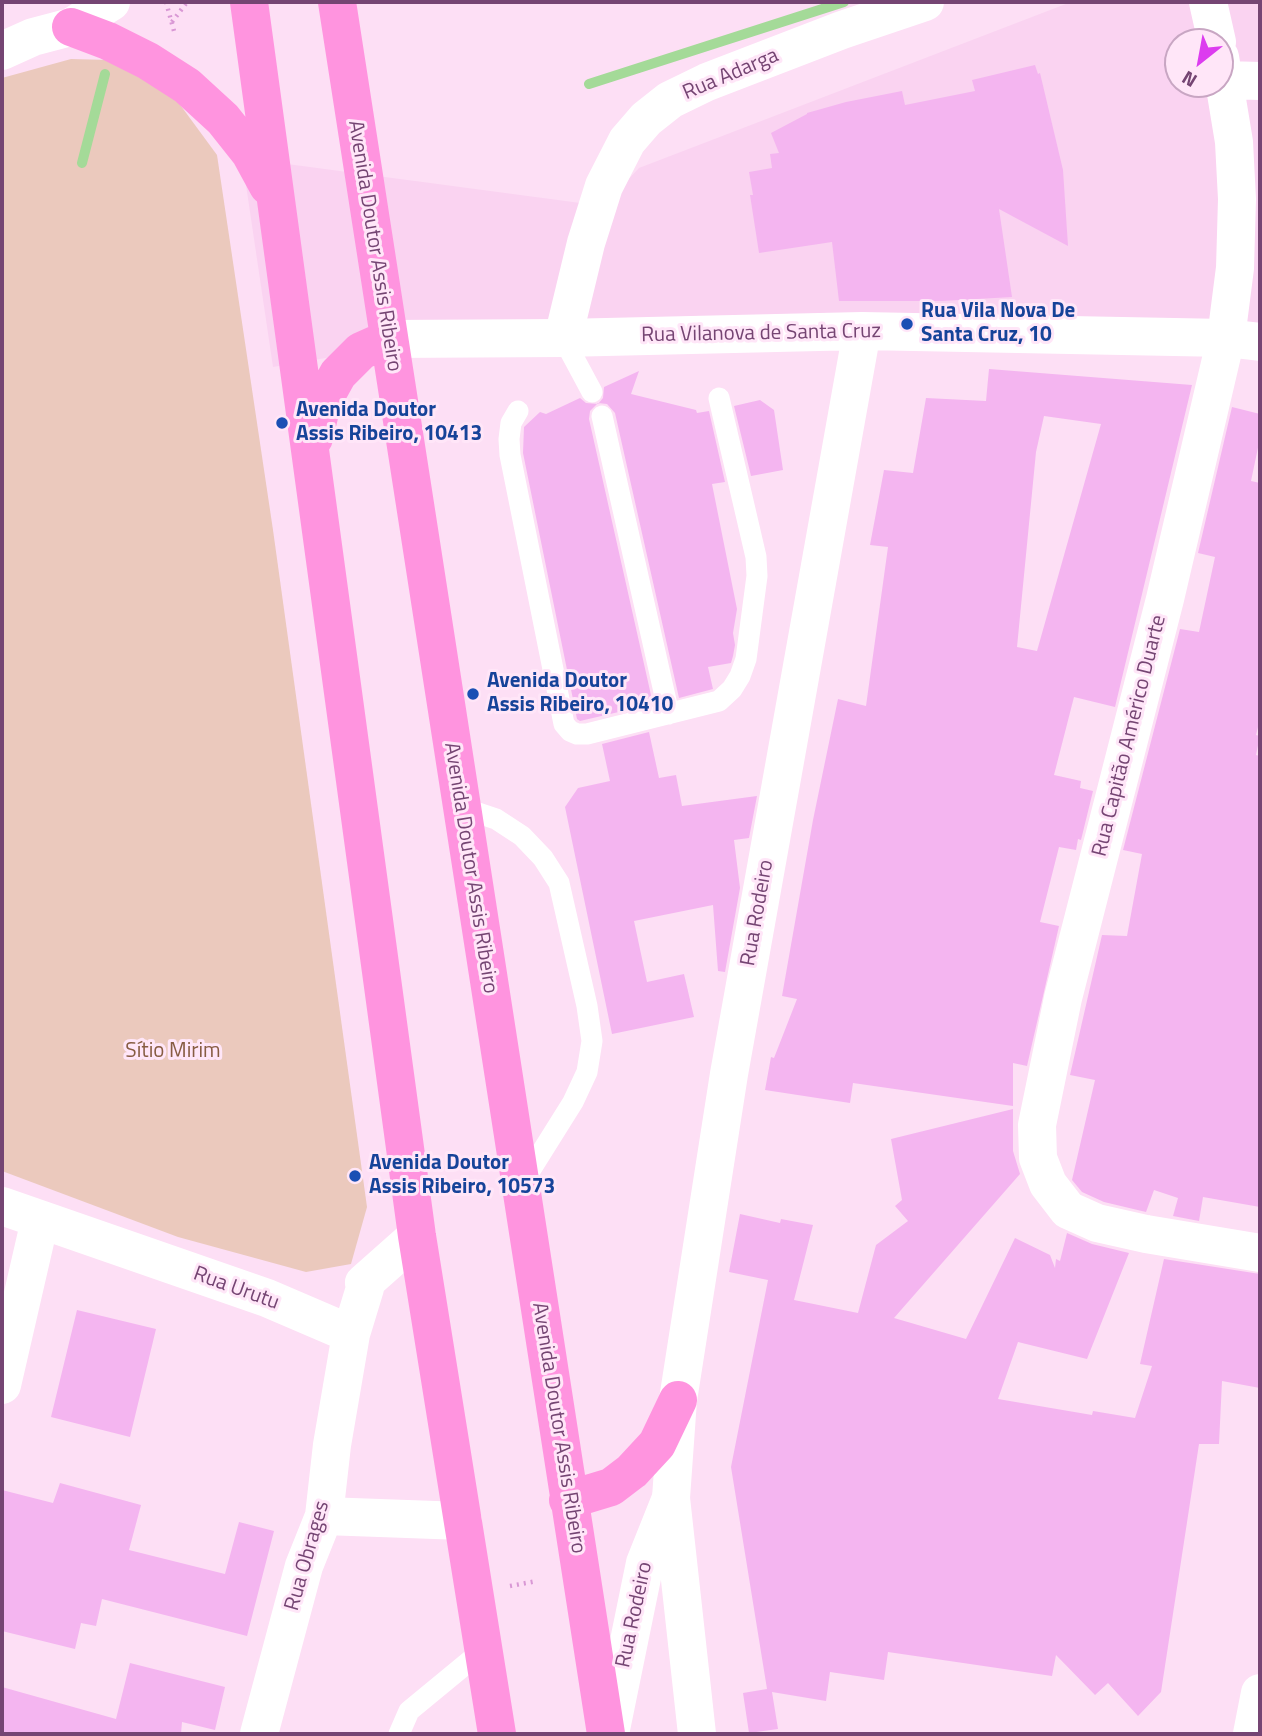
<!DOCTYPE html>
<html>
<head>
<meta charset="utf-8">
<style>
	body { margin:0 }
	#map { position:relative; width:1262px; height:1736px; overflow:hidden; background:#fddff5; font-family:"Titillium Web",sans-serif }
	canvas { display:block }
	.frame { position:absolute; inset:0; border:4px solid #754573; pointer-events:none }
	.north { position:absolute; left:1164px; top:28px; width:70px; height:70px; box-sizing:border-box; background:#ffe6f8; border:2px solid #c8a6c3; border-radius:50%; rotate:211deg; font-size:19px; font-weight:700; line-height:28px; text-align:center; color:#754573 }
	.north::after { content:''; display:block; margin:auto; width:24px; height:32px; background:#dc3cef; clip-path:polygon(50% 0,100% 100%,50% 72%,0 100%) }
</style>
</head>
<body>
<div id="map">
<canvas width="1262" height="1736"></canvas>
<div class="frame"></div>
<div class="north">N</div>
</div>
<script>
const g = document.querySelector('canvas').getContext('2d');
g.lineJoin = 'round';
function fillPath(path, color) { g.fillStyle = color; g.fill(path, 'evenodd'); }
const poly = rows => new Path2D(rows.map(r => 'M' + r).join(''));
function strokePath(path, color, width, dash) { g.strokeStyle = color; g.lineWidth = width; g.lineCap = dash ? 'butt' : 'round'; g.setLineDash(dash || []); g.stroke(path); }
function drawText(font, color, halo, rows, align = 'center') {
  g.font = font + ' "Titillium Web",sans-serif'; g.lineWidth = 6; g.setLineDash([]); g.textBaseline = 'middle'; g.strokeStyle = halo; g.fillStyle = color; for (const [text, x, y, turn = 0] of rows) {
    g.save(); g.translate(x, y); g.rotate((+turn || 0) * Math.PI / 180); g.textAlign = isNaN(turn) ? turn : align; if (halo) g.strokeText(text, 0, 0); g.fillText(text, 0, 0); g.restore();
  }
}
fillPath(poly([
	[1071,2,1260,2,1260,348,483,331,273,367,242,158,603,206,639,168],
	[1178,42,1220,42,1220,84,1178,84]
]), '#fad3f1');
fillPath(poly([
	[71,59,148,61,217,155,273,530,367,1207,351,1264,306,1272,178,1237,2,1171,2,78]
]), '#ebc9bd');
strokePath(poly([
	[589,84,844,2],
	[82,163,105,74]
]), '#a4da98', 10);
fillPath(poly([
	[1035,65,1038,74,1040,73,1063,170,1068,246,999,209,1012,297,942,301,839,301,832,242,759,253,750,195,753,195,749,172,772,168,770,154,779,153,771,133,807,114,807,113,846,102,902,91,905,105,975,91,972,80],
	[989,369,1192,385,1115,707,1074,697,1054,775,1081,781,1080,788,1093,791,1081,840,1078,839,1076,850,1059,847,1040,922,1059,926,1027,1066,1013,1063,1013,1106,853,1083,850,1103,765,1090,771,1057,774,1058,797,999,782,996,813,820,838,699,866,706,888,547,870,545,884,470,913,473,926,398,986,401],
	[1044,416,1101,424,1037,651,1017,647,1036,452],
	[639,371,631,394,696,410,697,413,709,411,725,482,712,484,737,609,733,633,735,645,733,656,731,663,708,667,713,689,679,698,615,413,607,404,598,403,590,411,589,419,653,704,580,721,577,719,523,453,524,427,540,412,546,414,580,398,586,403,598,404,603,398,604,387],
	[760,400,774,410,783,470,751,476,734,406],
	[1232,407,1260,414,1260,438,1251,481,1260,483,1260,719,1256,735,1260,736,1256,755,1260,756,1260,1207,1203,1197,1199,1221,1173,1216,1178,1198,1154,1190,1146,1212,1104,1202,1082,1192,1072,1180,1095,1080,1070,1075,1102,935,1127,936,1142,854,1123,850,1180,629,1199,632,1215,557,1198,553],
	[649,732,659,778,676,775,682,806,757,796,749,838,734,840,740,888,725,972,718,971,713,905,634,921,647,982,684,974,694,1017,612,1034,565,807,578,788,610,781,602,744],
	[1013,1109,1013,1151,1020,1174,894,1318,966,1339,1015,1238,1050,1255,1055,1268,1056,1259,1060,1261,1067,1233,1092,1244,1129,1253,1087,1359,1018,1342,998,1399,1092,1415,1093,1411,1135,1418,1152,1366,1140,1364,1164,1259,1260,1274,1260,1388,1222,1381,1219,1444,1199,1444,1161,1692,1138,1716,1108,1683,1095,1695,1056,1655,1052,1676,888,1652,884,1680,830,1672,826,1701,772,1692,778,1729,749,1733,743,1693,767,1689,731,1467,768,1280,729,1272,740,1214,780,1223,781,1219,813,1225,794,1300,858,1313,876,1245,908,1221,895,1206,902,1200,891,1139],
	[77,1310,156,1329,130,1437,51,1417],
	[60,1483,141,1505,129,1550,225,1574,239,1522,274,1531,247,1636,102,1599,96,1626,81,1623,75,1649,2,1631,2,1490,53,1503],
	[130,1663,225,1687,215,1730,182,1722,181,1734,2,1734,2,1687,116,1719]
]), '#f4b5f0');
strokePath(poly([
	[166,2,174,31],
	[172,22,187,2],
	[510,1586,537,1581]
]), '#d998d5', 4.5, [2, 5]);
strokePath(poly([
	[563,338,592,392],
	[518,411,511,423,509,439,510,455,564,724,570,731,577,734,587,734,719,701,732,689,740,676,746,659,757,576,756,557,719,398],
	[602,416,669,714],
	[460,807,496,819,522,836,543,858,559,883,587,1006,592,1041,587,1072,573,1102,521,1185],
	[399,1734,409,1711,483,1650]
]), '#fff', 21);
strokePath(poly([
	[1208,2,1217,42],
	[1220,57,1234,142,1237,199,1235,268,1226,338,1165,599,1063,998,1037,1125,1038,1158,1048,1184,1068,1210,1097,1223,1146,1234,1260,1253],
	[1225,80,1260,81],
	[563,338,586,243,604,186,627,141,646,119,670,100,707,82,842,30,925,2],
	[2,1206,267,1298,351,1334],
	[2,1385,40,1220],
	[671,1498,697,1734],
	[324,1516,463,1521],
	[259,1734,304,1566,324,1516,332,1445,351,1334,365,1288,364,1283,417,1236],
	[1252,1734,1260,1693]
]), '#fff', 38);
strokePath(poly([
	[2,51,33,37,71,27,111,2],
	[388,339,563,338,862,331,1226,338,1260,342],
	[610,1734,645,1563,671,1498,678,1400,729,1074,862,331]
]), '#fff', 38);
strokePath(poly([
	[249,2,417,1236,497,1734],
	[337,2,606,1734],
	[71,27,108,41,148,61,187,86,223,119,250,153,268,186],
	[314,438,322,403,338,374,361,351,388,339],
	[568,1500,611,1487,632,1471,657,1444,678,1400]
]), '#ff94df', 38);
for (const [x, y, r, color] of [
	[907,324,7,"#1a4fb4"],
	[282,423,7,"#1a4fb4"],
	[473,694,7,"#1a4fb4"],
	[355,1176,7,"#1a4fb4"]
]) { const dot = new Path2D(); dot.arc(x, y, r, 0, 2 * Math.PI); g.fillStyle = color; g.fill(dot); strokePath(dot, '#ffe6f8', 2.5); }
drawText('21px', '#754573', '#ffe6f8', [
	["Rua Adarga",731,75,-23],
	["Avenida Doutor Assis Ribeiro",374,246,81],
	["Rua Vilanova de Santa Cruz",761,334,-1],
	["Rua Capitão Américo Duarte",1130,736,-76],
	["Avenida Doutor Assis Ribeiro",470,868,81],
	["Rua Rodeiro",758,913,-80],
	["Rua Urutu",236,1289,20],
	["Avenida Doutor Assis Ribeiro",558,1428,81],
	["Rua Obrages",308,1556,-74],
	["Rua Rodeiro",635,1615,-78]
]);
drawText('bold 21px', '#164399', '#ffe6f8', [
	["Rua Vila Nova De",921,312],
	["Santa Cruz, 10",921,336],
	["Avenida Doutor",296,411],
	["Assis Ribeiro, 10413",296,435],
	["Avenida Doutor",487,682],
	["Assis Ribeiro, 10410",487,706],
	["Avenida Doutor",369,1164],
	["Assis Ribeiro, 10573",369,1188]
], 'left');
drawText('21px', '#875c42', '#ffe6f8', [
	["Sítio Mirim",173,1052]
]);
</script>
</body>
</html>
